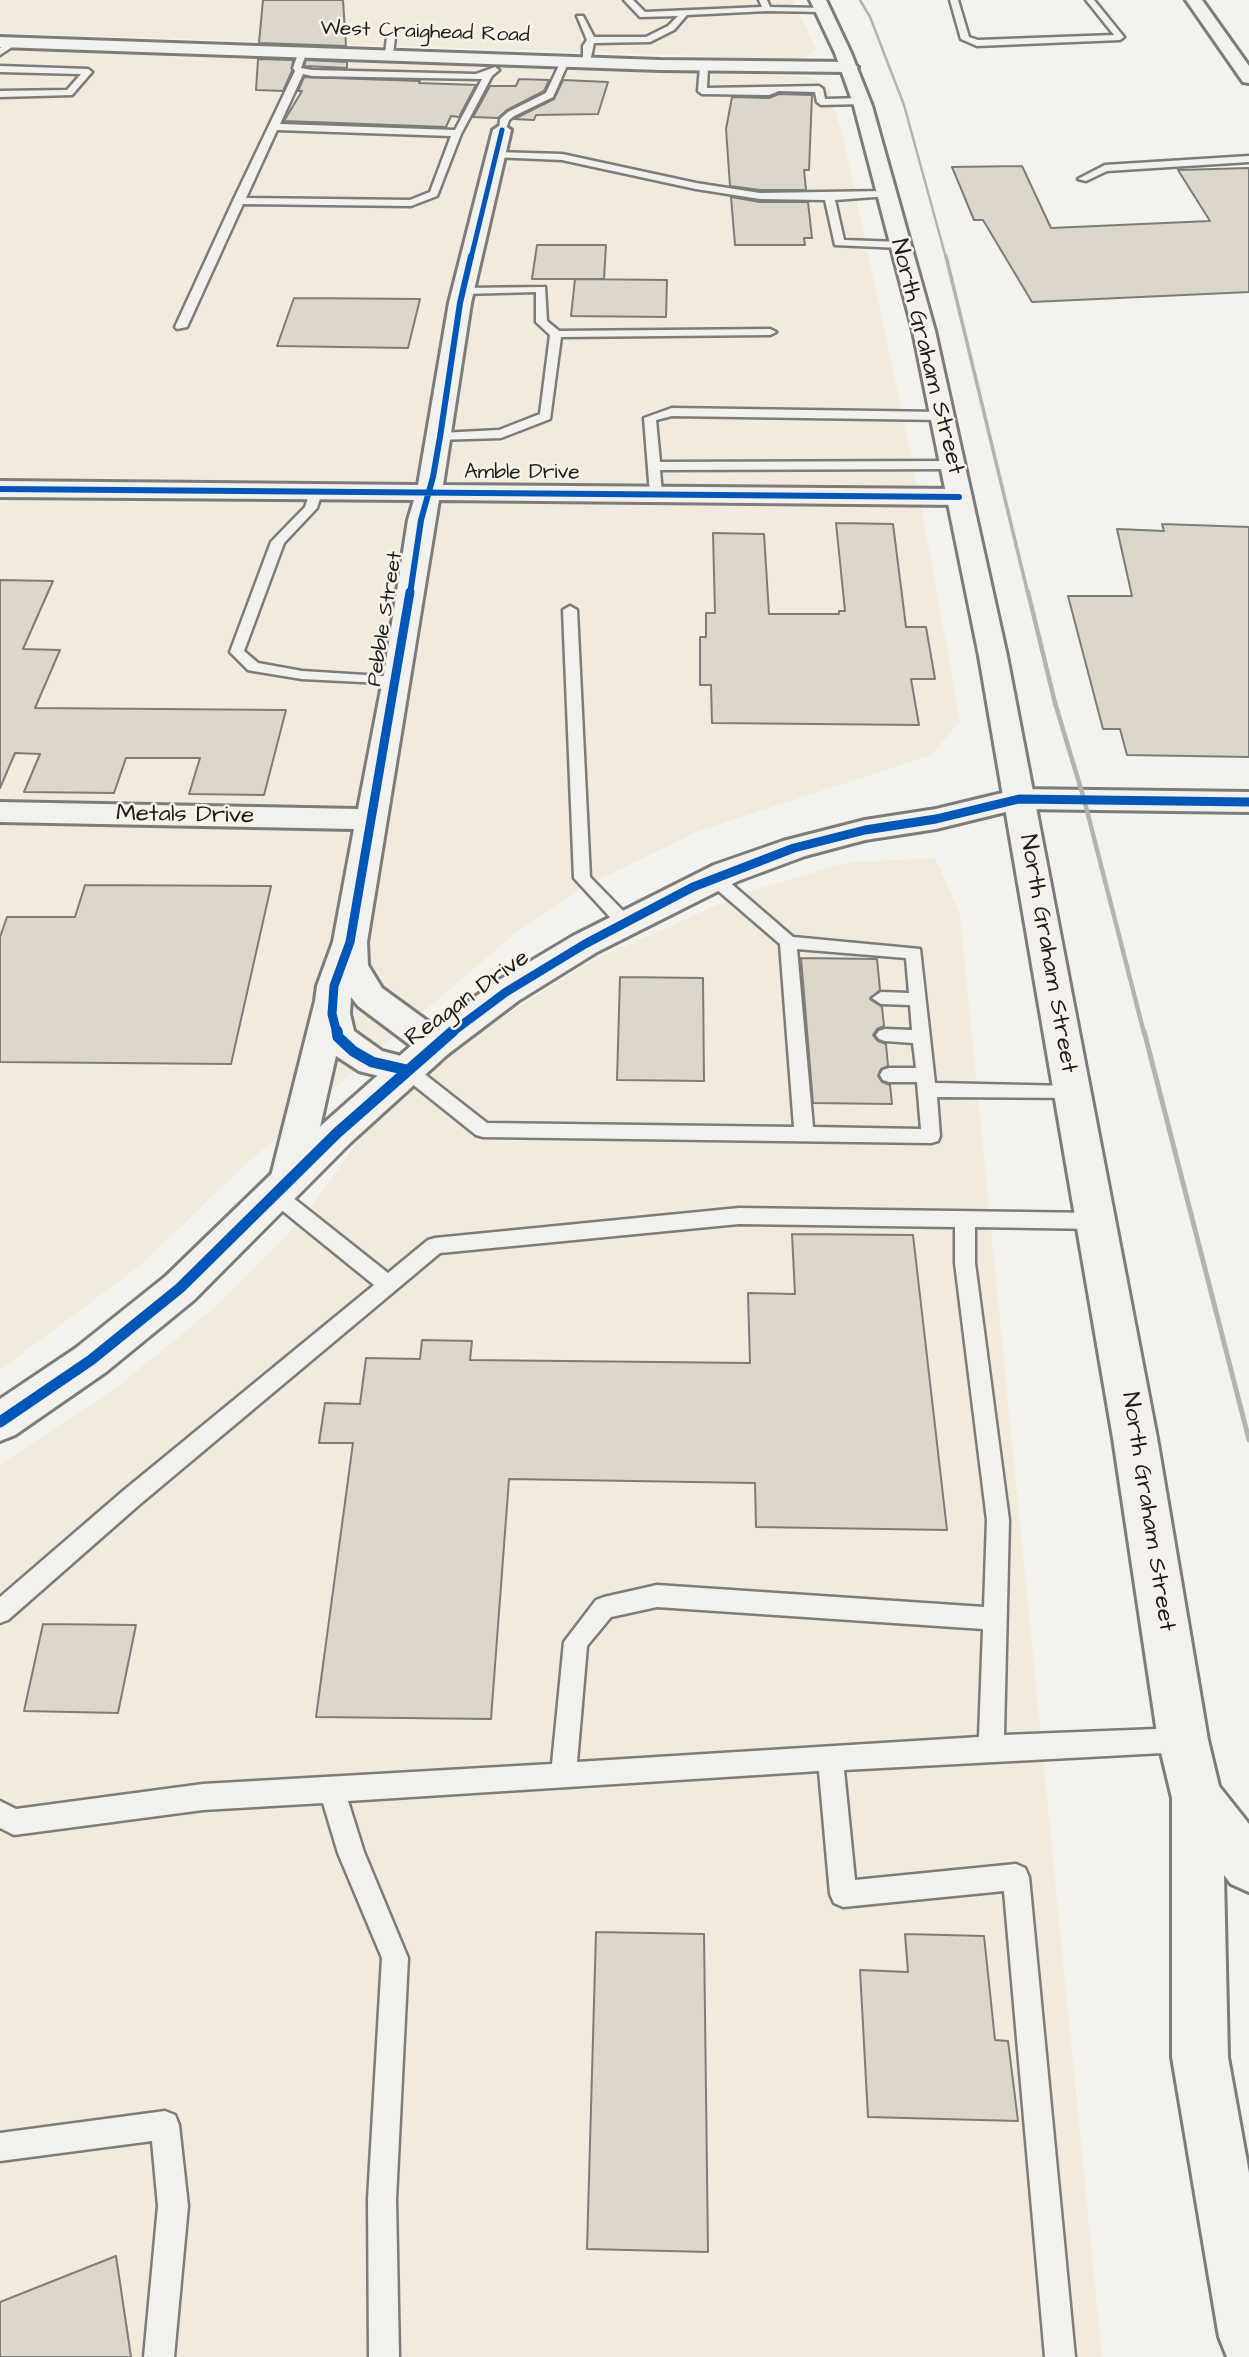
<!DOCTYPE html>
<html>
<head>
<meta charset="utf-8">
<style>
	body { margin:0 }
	canvas { display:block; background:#f4f2ec }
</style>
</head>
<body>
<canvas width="1249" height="2357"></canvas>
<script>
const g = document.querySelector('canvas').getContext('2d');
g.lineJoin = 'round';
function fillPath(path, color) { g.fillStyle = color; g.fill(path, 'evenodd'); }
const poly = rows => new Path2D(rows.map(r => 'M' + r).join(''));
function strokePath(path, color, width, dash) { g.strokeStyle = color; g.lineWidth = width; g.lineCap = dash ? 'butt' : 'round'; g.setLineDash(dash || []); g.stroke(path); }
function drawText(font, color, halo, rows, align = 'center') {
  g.font = font + ' "Architects Daughter",sans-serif'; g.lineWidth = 5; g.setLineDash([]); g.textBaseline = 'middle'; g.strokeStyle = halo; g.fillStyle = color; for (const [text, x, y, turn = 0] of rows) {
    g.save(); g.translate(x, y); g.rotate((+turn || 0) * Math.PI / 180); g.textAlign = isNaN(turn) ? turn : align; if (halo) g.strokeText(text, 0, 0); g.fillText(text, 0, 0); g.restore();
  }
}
fillPath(poly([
	[0,0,793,0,816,49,810,55,796,59,0,33],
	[0,50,799,76,815,79,828,86,845,145,917,484,960,721,931,755,696,832,582,888,513,935,247,1163,143,1263,0,1370],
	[935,858,960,914,1102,2357,0,2357,0,1464,107,1395,213,1309,304,1217,369,1126,402,1096,493,1023,590,962,743,893,850,862]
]), '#f2ebdd');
const building = poly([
	[263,0,343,0,346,46,259,43,263,0],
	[258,59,293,60,292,71,283,91,256,90,258,59],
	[306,60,347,62,347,68,304,66,306,60],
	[304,77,420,81,419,83,476,85,459,117,451,116,446,127,284,121,302,91,298,91,304,77],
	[519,79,549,80,544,91,507,110,498,118,473,117,490,86,516,86,519,79],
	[563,80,608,82,598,114,536,115,534,120,514,119,554,99,563,80],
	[779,94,812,95,809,170,804,170,806,190,760,190,730,186,726,129,732,97,769,98,779,94],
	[1022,166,1051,228,1210,221,1178,170,1249,168,1249,292,1032,302,983,220,974,220,952,167,1022,166],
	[731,197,760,202,808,202,812,238,804,238,805,245,735,245,731,197],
	[537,245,606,245,604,279,532,279,537,245],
	[575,279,667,280,666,317,571,316,575,279],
	[294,298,420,299,408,348,277,346,294,298],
	[836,523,893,524,906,627,926,627,935,679,911,679,919,725,712,723,711,685,700,685,700,637,706,637,706,613,715,613,713,533,764,534,769,614,839,614,839,611,845,611,836,523],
	[1162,524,1249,527,1249,757,1127,755,1120,729,1103,729,1068,596,1132,596,1117,529,1164,531,1162,524],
	[0,580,53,581,23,649,60,650,35,708,286,710,264,795,189,794,200,758,126,758,114,793,24,792,40,754,15,753,0,788,0,580],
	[85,885,271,886,231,1064,0,1062,0,937,7,917,75,917,85,885],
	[801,958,877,959,880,990,870,999,882,1007,884,1026,877,1029,873,1035,878,1041,886,1044,888,1066,881,1069,878,1076,882,1082,890,1085,892,1104,813,1103,801,958],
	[620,977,703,978,704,1081,617,1080,620,977],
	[792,1234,913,1235,947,1530,756,1527,755,1483,509,1479,491,1719,316,1717,353,1443,319,1443,325,1403,360,1404,366,1358,420,1359,422,1340,472,1341,470,1360,750,1363,748,1293,795,1294,792,1234],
	[43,1624,136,1625,118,1713,24,1711,43,1624],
	[596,1932,704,1934,708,2252,587,2249,596,1932],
	[905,1934,984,1936,995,2040,1008,2041,1018,2121,868,2117,860,1970,908,1972,905,1934],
	[116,2256,131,2357,0,2357,0,2302,116,2256]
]);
fillPath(building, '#ddd7cb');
strokePath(building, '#7d7c7a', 2);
const service = poly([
	[624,0,633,0,645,12,762,7,759,0,767,0,770,7,823,8,827,10,823,12,767,11,687,15,674,30,650,42,594,43,590,62,583,64,583,46,587,40,577,16,583,16,594,37,646,37,668,26,678,16,640,17,624,0],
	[950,0,958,0,969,37,978,40,1114,35,1086,0,1094,0,1124,37,1120,40,977,46,961,39,950,0],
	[391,34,395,37,393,54,389,57,385,54,387,37,391,34],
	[11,41,18,43,0,55,0,48,11,41],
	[303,48,307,51,301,68,312,70,476,74,495,67,499,70,492,76,461,134,437,196,411,206,243,204,187,327,177,329,175,327,233,201,295,71,293,68,299,51,303,48],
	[303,74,312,76,482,79,455,130,280,124,303,74],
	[277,130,451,136,430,192,410,200,246,198,277,130],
	[562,59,569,61,553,97,514,116,509,120,505,132,499,132,500,119,508,112,546,93,562,59],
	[704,63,708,66,707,88,819,86,823,89,825,99,862,98,866,101,862,104,821,105,817,102,815,92,779,91,769,95,702,94,698,91,700,66,704,63],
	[0,66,88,69,92,72,72,95,0,97,0,91,67,90,81,74,0,72,0,66],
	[495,152,562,154,696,183,760,193,885,191,888,192,888,196,835,200,844,240,900,242,905,245,900,248,835,245,825,200,760,199,696,189,562,160,492,157,492,153,495,152],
	[1249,156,1249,162,1107,171,1086,181,1078,179,1105,165,1249,156],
	[545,287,547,321,559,331,770,329,776,332,770,335,561,337,550,419,501,438,436,440,434,437,440,433,499,430,540,414,550,335,536,322,536,292,463,294,458,291,463,288,545,287],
	[672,408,942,412,948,416,942,420,672,416,656,420,660,462,952,461,958,465,952,469,660,470,662,494,656,498,650,494,644,418,672,408],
	[316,488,322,492,317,508,284,543,244,651,258,663,302,671,397,677,404,681,402,684,302,679,253,671,248,670,230,652,271,542,305,507,310,492,316,488],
	[570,606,577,610,590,877,631,919,633,923,625,929,619,927,574,878,563,610,570,606],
	[714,873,720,874,793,937,920,949,935,1083,1072,1086,1079,1088,1081,1093,1079,1098,937,1097,940,1136,938,1141,931,1143,483,1137,476,1135,401,1075,398,1070,401,1065,413,1065,487,1123,794,1127,780,944,708,882,706,878,714,873],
	[797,949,906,958,909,993,881,992,872,998,881,1004,910,1005,912,1030,885,1029,879,1031,876,1035,879,1039,885,1041,913,1043,916,1068,889,1068,883,1070,880,1075,883,1080,889,1082,917,1082,921,1129,813,1127,797,949],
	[275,1187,282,1189,388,1273,428,1240,435,1238,739,1208,1096,1213,1103,1216,1106,1221,1103,1226,1096,1229,975,1227,975,1263,1009,1520,1004,1735,1182,1728,1191,1731,1194,1740,1191,1749,1182,1752,844,1770,855,1880,1016,1864,1025,1868,1029,1877,1075,2357,1045,2357,1004,1891,843,1907,834,1903,830,1894,819,1771,348,1801,364,1852,408,1958,396,2199,399,2357,369,2357,368,2199,382,1958,338,1853,323,1803,203,1810,14,1835,0,1828,0,1801,16,1809,203,1784,552,1764,564,1642,596,1600,604,1597,657,1585,984,1607,987,1520,955,1263,955,1227,739,1224,440,1253,139,1505,8,1620,0,1623,0,1597,123,1491,374,1285,268,1199,265,1194,268,1189,275,1187],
	[657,1607,983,1629,979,1737,577,1762,587,1646,611,1617,657,1607],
	[165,2111,175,2115,179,2125,188,2206,174,2357,144,2357,158,2206,152,2141,0,2161,0,2133,165,2111]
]);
const minor = poly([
	[1186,0,1202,0,1249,66,1249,83,1243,82,1186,0],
	[502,124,511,130,471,303,443,485,959,489,968,492,972,497,968,502,959,505,439,500,367,942,368,965,382,988,448,1036,453,1045,448,1054,435,1058,422,1054,358,1006,351,997,350,1014,354,1031,382,1051,420,1061,425,1070,420,1079,407,1083,359,1071,336,1056,308,1180,303,1190,289,1195,275,1190,270,1180,315,1001,317,986,333,942,354,829,0,822,0,802,358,809,384,674,408,520,414,500,0,497,0,481,418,485,449,303,493,130,502,124],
	[1019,789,1249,792,1249,812,1019,809,1008,806,1003,799,1008,792,1019,789]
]);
const tertiary = poly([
	[0,37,660,60,849,62,858,67,849,72,660,70,0,47,0,37],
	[1019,789,1030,792,1035,799,1030,806,936,829,865,840,805,856,738,881,597,952,518,1001,448,1054,350,1143,194,1300,106,1372,15,1435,0,1441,0,1399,76,1348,166,1276,324,1123,422,1036,494,983,573,936,714,865,783,841,865,820,936,809,1019,789]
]);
const secondary = poly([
	[810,0,826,0,851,53,872,106,935,331,1007,656,1157,1438,1208,1740,1219,1786,1249,1824,1249,1892,1231,1884,1224,1875,1228,2057,1249,2173,1249,2357,1227,2357,1219,2337,1172,2057,1172,1798,1158,1740,1113,1438,979,656,913,331,854,106,835,53,810,0]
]);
strokePath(service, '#7d7c7a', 5);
strokePath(minor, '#7d7c7a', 6);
strokePath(tertiary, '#7d7c7a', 6);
strokePath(secondary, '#7d7c7a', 6);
fillPath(service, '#f2f1ed');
fillPath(minor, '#f2f1ed');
fillPath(tertiary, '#f2f1ed');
fillPath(secondary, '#f2f1ed');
strokePath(poly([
	[860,0,870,17,904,105,946,258]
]), '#b4b3b0', 2.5);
strokePath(poly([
	[946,256,1028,594]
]), '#b4b3b0', 3.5);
strokePath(poly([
	[1028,592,1055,703,1084,799,1144,1033]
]), '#b4b3b0', 4.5);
strokePath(poly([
	[1144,1031,1249,1440]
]), '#b4b3b0', 5);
strokePath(poly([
	[471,258,502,130]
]), '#0057b8', 5);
strokePath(poly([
	[0,489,959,497],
	[410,594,421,520,433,477,440,437,460,303,471,256]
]), '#0057b8', 6);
strokePath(poly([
	[337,1033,332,1014,334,986,350,942,410,592],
	[451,1033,506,992,585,944,693,887,794,848,865,830,936,819,1019,799,1249,802]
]), '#0057b8', 9);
strokePath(poly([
	[337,1031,338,1037,353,1051,372,1062,407,1070],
	[0,1422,91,1360,180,1288,337,1133,453,1031]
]), '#0057b8', 11);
drawText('21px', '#1c1c1c', '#f7f3e8', [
	["West Craighead Road",425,33,2],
	["Amble Drive",522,474],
	["Pebble Street",386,619,-81]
]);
drawText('24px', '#1c1c1c', '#f7f3e8', [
	["North Graham Street",926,357,76],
	["Metals Drive",185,816,1],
	["North Graham Street",1047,954,80],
	["Reagan Drive",468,999,-36],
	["North Graham Street",1147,1512,81]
]);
</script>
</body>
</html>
